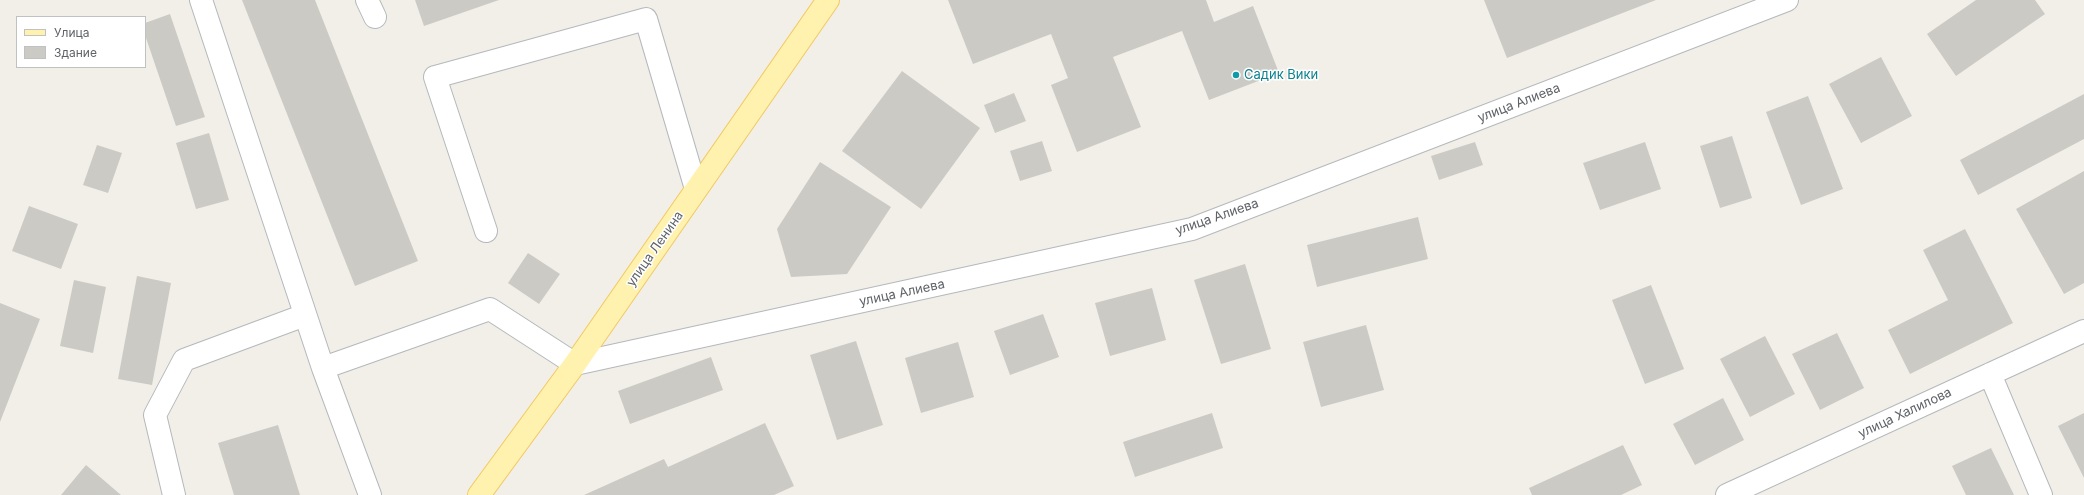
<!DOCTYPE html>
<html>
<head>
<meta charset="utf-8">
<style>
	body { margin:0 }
	#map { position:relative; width:2084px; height:495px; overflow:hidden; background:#f1efe8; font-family:Inter,sans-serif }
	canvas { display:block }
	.legend { position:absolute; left:16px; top:16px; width:130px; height:52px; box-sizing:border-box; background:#fff; border:1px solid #bfc1c3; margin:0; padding:5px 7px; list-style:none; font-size:12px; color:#5f6368 }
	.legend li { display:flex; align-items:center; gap:8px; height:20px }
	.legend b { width:20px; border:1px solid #bfc1c3 }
</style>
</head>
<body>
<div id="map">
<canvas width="2084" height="495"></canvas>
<ul class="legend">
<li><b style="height:5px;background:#fff2af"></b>Улица</li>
<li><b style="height:11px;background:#cccac5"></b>Здание</li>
</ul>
</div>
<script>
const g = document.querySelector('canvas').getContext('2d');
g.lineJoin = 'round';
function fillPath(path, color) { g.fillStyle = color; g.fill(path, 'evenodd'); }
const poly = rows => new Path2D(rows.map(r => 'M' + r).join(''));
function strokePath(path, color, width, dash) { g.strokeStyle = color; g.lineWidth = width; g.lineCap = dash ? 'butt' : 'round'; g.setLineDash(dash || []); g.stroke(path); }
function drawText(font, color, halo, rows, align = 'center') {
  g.font = font + ' Inter,sans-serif'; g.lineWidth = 3; g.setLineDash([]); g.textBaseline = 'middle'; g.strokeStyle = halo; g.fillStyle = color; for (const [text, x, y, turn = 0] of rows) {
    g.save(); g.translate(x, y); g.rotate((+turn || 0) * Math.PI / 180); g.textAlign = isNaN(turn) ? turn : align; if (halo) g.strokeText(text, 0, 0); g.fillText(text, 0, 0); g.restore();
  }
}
fillPath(poly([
	[242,0,315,0,418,261,355,286],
	[415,0,499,0,424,26],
	[948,0,1206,0,1214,22,1253,6,1279,73,1209,100,1182,31,1113,57,1141,127,1077,152,1051,85,1068,78,1051,34,973,64],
	[1484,0,1656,0,1507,58],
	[1976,0,2035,0,2045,14,1956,76,1927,34],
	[170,14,205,117,176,126,145,35,145,23],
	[1881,57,1912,116,1861,143,1829,84],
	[902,71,980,128,921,209,842,151],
	[1014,93,1026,121,995,133,984,105],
	[2084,94,2084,139,1978,195,1960,160],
	[1808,96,1843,189,1801,205,1766,112],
	[209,133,229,200,196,209,176,143],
	[1732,136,1752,198,1720,208,1700,146],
	[1042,141,1052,171,1020,181,1010,151],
	[1475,142,1483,165,1439,180,1431,156],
	[1645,142,1661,189,1600,210,1583,163],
	[97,145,122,153,108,193,83,185],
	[820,162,891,207,847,274,791,277,777,229],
	[2084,171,2084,283,2064,294,2016,209],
	[29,206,78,224,61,269,12,251],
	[1418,217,1428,259,1317,287,1307,245],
	[1965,229,2013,323,1910,374,1888,330,1948,300,1923,250],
	[528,253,560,274,539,304,508,283],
	[1245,264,1271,349,1221,364,1194,280],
	[137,276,171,283,152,385,118,379],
	[74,280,106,287,93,353,60,346],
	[1651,285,1684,369,1645,384,1612,300],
	[1152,288,1166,340,1110,356,1095,303],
	[0,303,40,319,0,422],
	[1043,314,1059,357,1010,375,994,331],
	[1366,325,1384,390,1321,407,1303,342],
	[1837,333,1864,388,1820,410,1792,354],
	[1765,336,1795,394,1750,417,1720,359],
	[856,341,883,425,837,440,810,355],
	[958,342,974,397,921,413,905,358],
	[711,357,723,390,630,424,618,391],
	[1723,398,1744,440,1695,465,1673,424],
	[1212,413,1223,448,1135,477,1123,442],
	[2084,413,2084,478,2058,426],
	[765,423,794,486,774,495,584,495,664,459,668,467],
	[278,425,300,495,234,495,218,443],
	[1623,445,1642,485,1621,495,1532,495,1529,488],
	[1991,448,2014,495,1966,495,1952,466],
	[86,465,121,495,61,495]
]), '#cccac5');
const minor = poly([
	[201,0,323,368,490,309,575,364,1192,229,1787,0],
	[367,0,375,17],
	[486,231,435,77,646,19,696,189],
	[323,368,370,495],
	[1990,374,2041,495],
	[174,495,155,415,184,360,305,315],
	[1727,495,2084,331]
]);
const major = poly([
	[479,495,575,364,828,0]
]);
strokePath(minor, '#b5b8bc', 24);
strokePath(major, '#f2c960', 24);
strokePath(minor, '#fff', 22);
strokePath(major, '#fff2af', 22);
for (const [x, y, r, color] of [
	[1236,75,4,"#0f9aa8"]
]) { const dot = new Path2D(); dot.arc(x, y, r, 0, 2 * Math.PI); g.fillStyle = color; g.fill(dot); strokePath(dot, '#fff', 1.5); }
drawText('13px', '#0d838f', '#fff', [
	["Садик Вики",1244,75]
], 'left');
drawText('13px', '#5f6368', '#fff', [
	["улица Алиева",1519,103,-21],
	["улица Алиева",1217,217,-19],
	["улица Ленина",655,249,-55],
	["улица Алиева",902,293,-12],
	["улица Халилова",1905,413,-25]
]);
</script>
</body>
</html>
